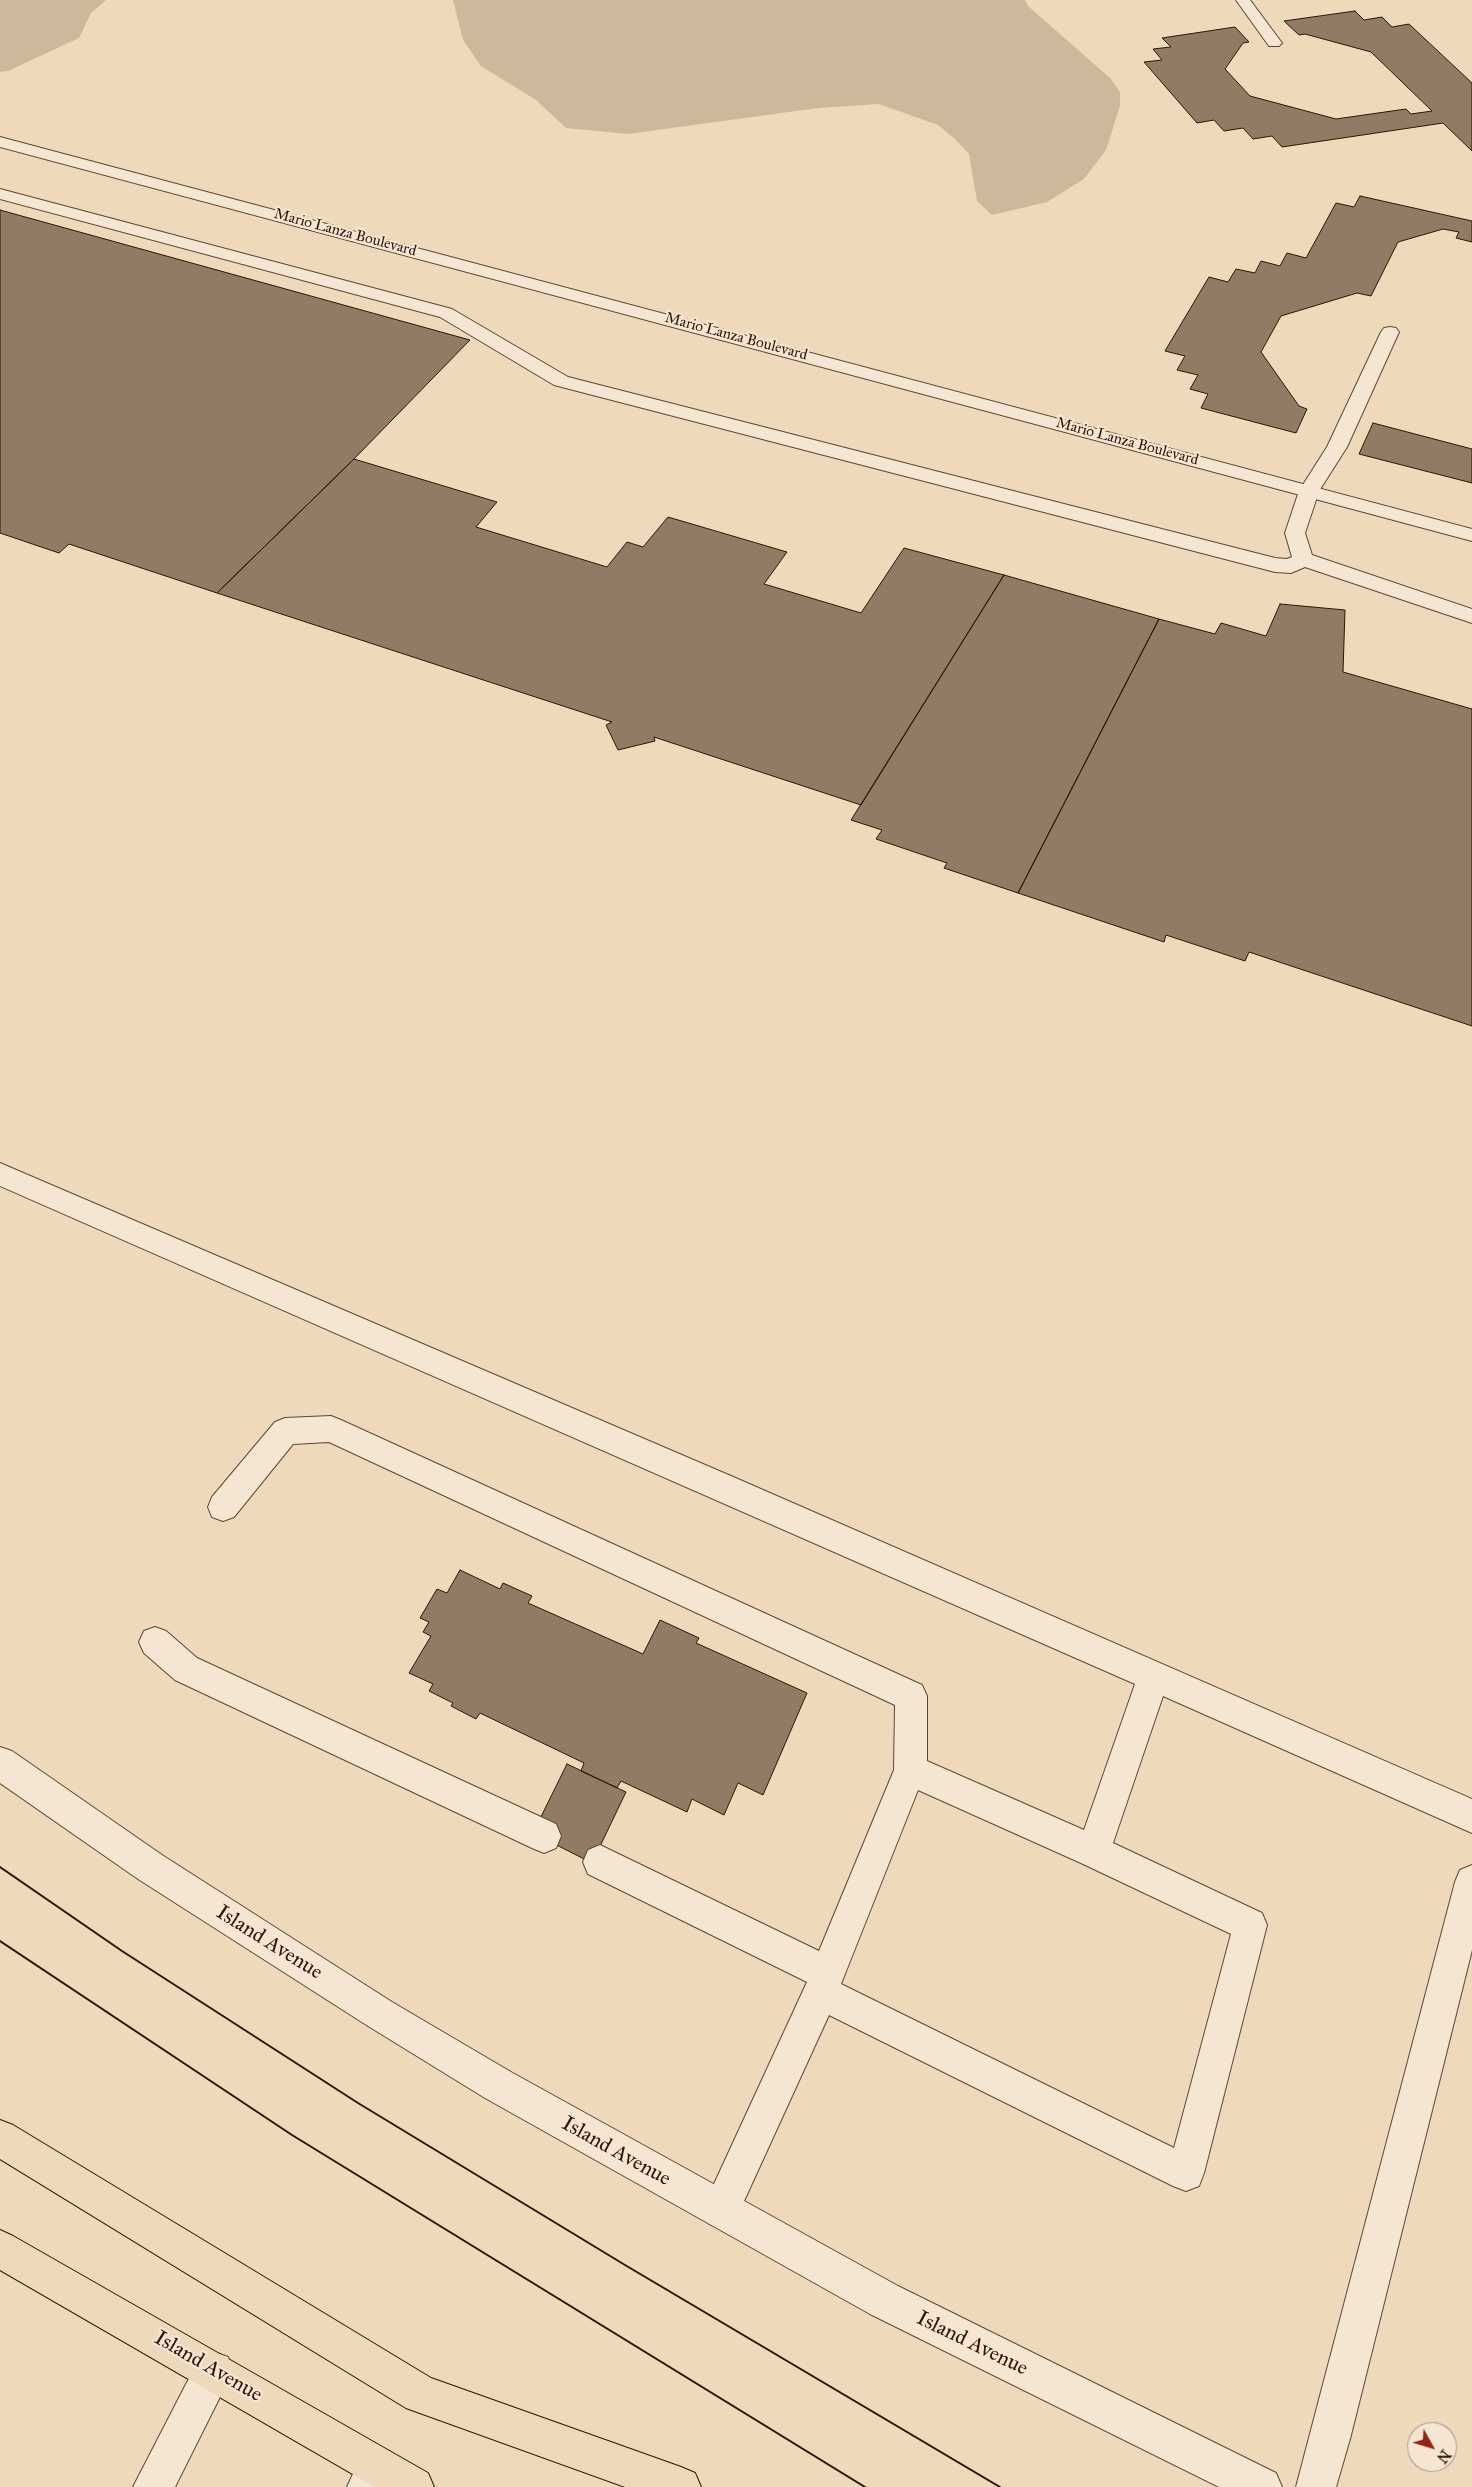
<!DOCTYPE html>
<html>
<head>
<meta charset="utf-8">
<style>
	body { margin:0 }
	#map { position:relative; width:1472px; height:2487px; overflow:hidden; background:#eed9bb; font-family:"IM FELL Great Primer",serif }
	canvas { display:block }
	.north { position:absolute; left:1407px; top:2422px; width:50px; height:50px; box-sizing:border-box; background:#f4e6d3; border:1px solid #a59281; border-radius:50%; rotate:129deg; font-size:14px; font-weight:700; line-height:20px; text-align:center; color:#2f1505 }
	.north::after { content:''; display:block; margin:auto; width:18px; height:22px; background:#8f2418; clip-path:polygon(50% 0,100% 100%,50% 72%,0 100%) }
</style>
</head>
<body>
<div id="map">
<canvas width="1472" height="2487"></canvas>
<div class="north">N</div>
</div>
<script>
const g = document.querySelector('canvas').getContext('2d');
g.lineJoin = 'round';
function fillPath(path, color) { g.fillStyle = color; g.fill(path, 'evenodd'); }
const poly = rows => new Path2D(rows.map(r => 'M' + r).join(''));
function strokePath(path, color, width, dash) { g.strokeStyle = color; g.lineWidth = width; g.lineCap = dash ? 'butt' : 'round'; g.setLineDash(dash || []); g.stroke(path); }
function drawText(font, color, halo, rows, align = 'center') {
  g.font = font + ' "IM FELL Great Primer",serif'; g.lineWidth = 4.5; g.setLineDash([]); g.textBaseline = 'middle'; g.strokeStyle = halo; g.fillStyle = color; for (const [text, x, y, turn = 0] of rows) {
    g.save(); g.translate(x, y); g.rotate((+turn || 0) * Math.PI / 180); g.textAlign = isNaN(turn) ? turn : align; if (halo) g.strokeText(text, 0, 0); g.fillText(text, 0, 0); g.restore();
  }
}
fillPath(poly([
	[0,0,106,0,91,13,79,38,8,71,0,72],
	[453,0,1025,0,1028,6,1110,78,1120,92,1120,106,1106,150,1084,179,1047,202,992,215,977,201,969,154,955,139,938,125,879,104,818,108,628,134,566,128,536,100,481,66,463,40]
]), '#ceb89c');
const building = poly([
	[1355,11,1364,20,1382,17,1392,27,1409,24,1472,83,1472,151,1443,123,1282,147,1272,136,1253,139,1243,128,1224,131,1214,120,1197,123,1144,62,1162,60,1153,49,1171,47,1162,38,1235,27,1249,42,1243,43,1225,69,1250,96,1336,119,1406,109,1411,114,1432,111,1371,52,1305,34,1299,35,1284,21,1355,11],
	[1360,196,1472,221,1472,242,1456,238,1459,232,1443,229,1398,242,1371,296,1357,293,1281,316,1261,352,1299,406,1307,409,1296,433,1201,408,1208,394,1190,389,1198,375,1177,370,1185,356,1165,351,1209,277,1228,282,1236,269,1255,273,1261,261,1280,266,1287,253,1306,258,1336,203,1354,207,1360,196],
	[0,210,470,340,354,459,217,593,69,544,59,553,0,533,0,210],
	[1373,423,1472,449,1472,483,1359,454,1373,423],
	[354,459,497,502,476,527,607,567,627,542,643,547,668,517,787,552,764,584,861,613,904,548,1004,575,861,805,654,737,655,741,618,750,606,725,612,722,217,593,354,459],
	[1004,575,1159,619,1018,893,944,868,947,863,876,839,882,830,851,820,1004,575],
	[1280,604,1345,610,1343,672,1472,709,1472,1026,1249,952,1245,961,1166,935,1164,942,1018,893,1159,619,1215,634,1221,623,1266,636,1280,604],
	[460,1570,500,1589,503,1583,532,1596,528,1603,643,1654,660,1620,699,1638,696,1643,807,1693,763,1795,738,1783,724,1815,692,1799,687,1812,621,1781,617,1788,581,1771,584,1763,480,1713,476,1719,451,1706,453,1703,429,1691,433,1684,409,1673,431,1636,423,1632,429,1622,420,1618,437,1589,447,1593,460,1570],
	[567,1764,626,1792,592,1863,533,1833,567,1764]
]);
fillPath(building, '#927b64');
strokePath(building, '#2f1505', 1);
const service = poly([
	[1236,0,1250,0,1282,43,1279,46,1269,46,1236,0],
	[0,189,452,309,568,377,1275,558,1287,559,1292,557,1285,533,1299,491,1327,447,1381,332,1384,328,1390,327,1396,328,1399,332,1347,447,1319,491,1305,533,1312,555,1472,609,1472,623,1305,567,1291,573,1275,572,554,385,440,317,0,199,0,189],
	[0,1163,731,1476,1472,1799,1472,1833,1163,1696,1113,1843,1262,1913,1267,1925,1204,2173,1199,2186,1186,2191,1173,2186,829,2015,734,2223,721,2229,708,2223,702,2210,807,1982,588,1874,583,1862,588,1850,600,1845,819,1951,894,1770,895,1705,329,1442,293,1444,234,1517,223,1521,212,1517,208,1507,212,1497,275,1422,285,1418,331,1416,341,1420,922,1685,927,1696,927,1761,1084,1830,1135,1684,0,1186,0,1163],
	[918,1790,1081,1863,1231,1934,1174,2148,841,1984,918,1790],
	[155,1627,166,1631,197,1658,556,1824,561,1836,556,1848,544,1853,532,1848,175,1680,144,1653,139,1642,144,1631,155,1627],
	[1472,1865,1472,1950,1350,2439,1336,2487,1296,2487,1455,1882,1460,1870,1472,1865],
	[214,2352,228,2357,233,2371,175,2487,133,2487,200,2357,214,2352],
	[377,2446,391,2452,397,2466,388,2487,347,2487,363,2452,377,2446]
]);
const tertiary = poly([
	[0,137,1472,529,1472,541,0,147,0,137],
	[0,1747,12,1751,162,1855,392,2002,511,2072,898,2286,1276,2473,1282,2487,1219,2487,870,2314,485,2098,368,2026,138,1879,0,1783,0,1747]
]);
const primary = poly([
	[0,2120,13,2125,431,2378,681,2467,695,2473,701,2487,625,2487,406,2408,0,2159,0,2120],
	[0,2230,13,2236,428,2473,434,2487,375,2487,0,2270,0,2230]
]);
strokePath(service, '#5f4632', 2);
strokePath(tertiary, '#5f4632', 2);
strokePath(primary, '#2f1505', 2);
fillPath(service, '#f4e6d3');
fillPath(tertiary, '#f4e6d3');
fillPath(primary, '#eed9bb');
strokePath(poly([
	[0,1867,122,1951,358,2103,625,2265,1000,2487],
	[0,1941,292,2135,865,2487]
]), '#2f1505', 2);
drawText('15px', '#2f1505', '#f4e6d3', [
	["Mario Lanza Boulevard",345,233,15],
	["Mario Lanza Boulevard",736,337,15],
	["Mario Lanza Boulevard",1127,442,15]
]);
drawText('21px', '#2f1505', '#f4e6d3', [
	["Island Avenue",269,1943,32],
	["Island Avenue",616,2152,29],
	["Island Avenue",972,2344,26],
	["Island Avenue",208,2367,30]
]);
</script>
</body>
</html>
